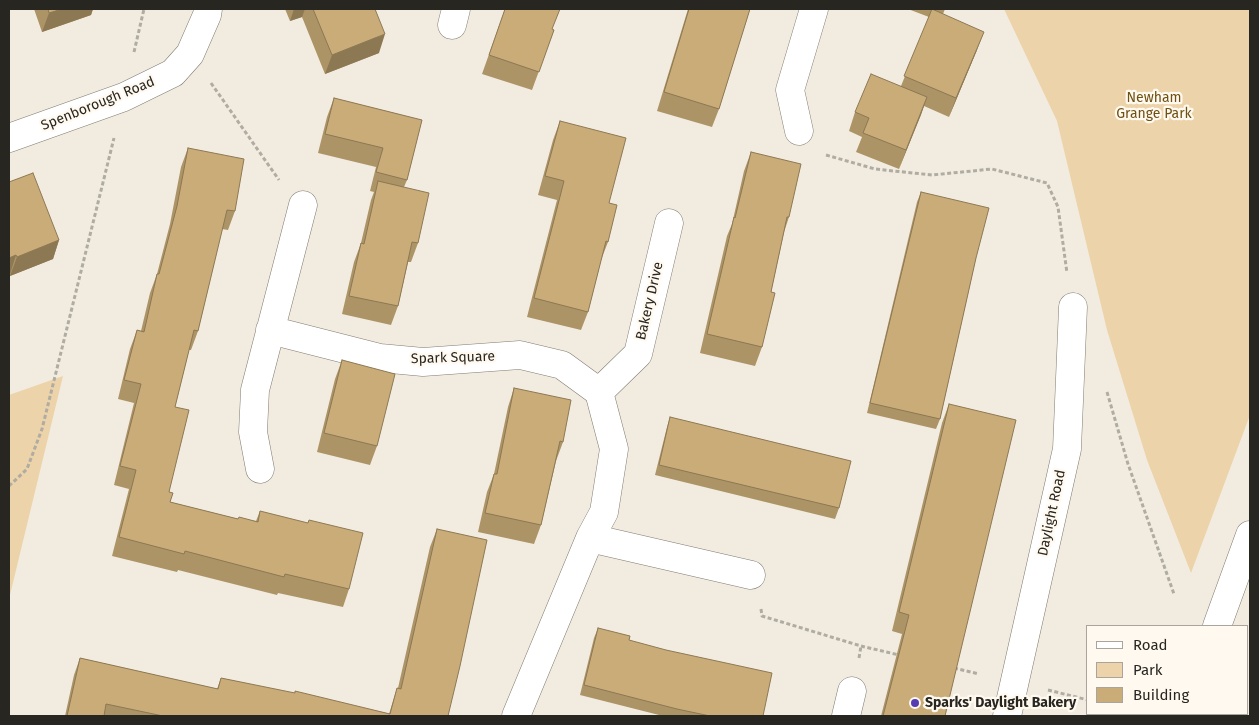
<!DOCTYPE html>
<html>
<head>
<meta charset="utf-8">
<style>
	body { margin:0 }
	#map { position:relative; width:1259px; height:725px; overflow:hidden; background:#f2ece0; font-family:"Fira Sans",sans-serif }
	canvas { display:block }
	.frame { position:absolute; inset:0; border:10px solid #282621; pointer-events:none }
	.legend { position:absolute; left:1086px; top:625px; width:162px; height:90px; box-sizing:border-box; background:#fff9f0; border:1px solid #a9a59d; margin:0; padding:6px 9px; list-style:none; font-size:15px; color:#282621 }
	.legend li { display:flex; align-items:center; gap:10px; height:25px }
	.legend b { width:25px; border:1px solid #a9a59d }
</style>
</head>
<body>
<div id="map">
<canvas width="1259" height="725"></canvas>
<div class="frame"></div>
<ul class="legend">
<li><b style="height:6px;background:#fff"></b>Road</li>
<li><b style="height:14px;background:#ecd3a9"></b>Park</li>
<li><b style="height:14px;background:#c9ac78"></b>Building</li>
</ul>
</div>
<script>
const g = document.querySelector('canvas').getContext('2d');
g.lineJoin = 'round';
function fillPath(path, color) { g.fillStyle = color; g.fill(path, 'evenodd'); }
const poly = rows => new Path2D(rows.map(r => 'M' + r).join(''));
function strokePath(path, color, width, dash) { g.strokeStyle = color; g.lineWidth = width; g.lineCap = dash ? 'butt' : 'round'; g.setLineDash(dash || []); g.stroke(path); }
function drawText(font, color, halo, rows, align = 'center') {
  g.font = font + ' "Fira Sans",sans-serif'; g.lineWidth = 4.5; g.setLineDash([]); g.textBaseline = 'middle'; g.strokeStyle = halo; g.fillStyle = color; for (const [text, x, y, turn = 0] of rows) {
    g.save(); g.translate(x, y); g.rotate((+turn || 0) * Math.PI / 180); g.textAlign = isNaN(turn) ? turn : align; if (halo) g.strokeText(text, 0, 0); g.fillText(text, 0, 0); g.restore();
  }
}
fillPath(poly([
	[1004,9,1250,9,1250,415,1191,573,1147,460,1107,330,1057,121],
	[63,376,9,599,9,395]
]), '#ecd3a9');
const minor = poly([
	[452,25,456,9],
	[799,131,790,90,814,9],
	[9,138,124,97,173,73,190,54,207,15,208,9],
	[270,330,380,358,423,362,520,355,562,365,599,392],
	[260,469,253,432,255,390,303,205],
	[590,538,751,575],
	[516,716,590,538,604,512,614,449,599,392,638,354,669,223],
	[846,716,852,691],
	[1007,716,1067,449,1073,307]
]);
const major = poly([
	[1217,626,1250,535],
	[1184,716,1185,714]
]);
strokePath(minor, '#817b71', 29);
strokePath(major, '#817b71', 29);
strokePath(poly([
	[134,52,144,9],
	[211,83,279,180],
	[826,155,875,169,932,175,992,169,1047,183,1058,207,1067,273],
	[1107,392,1128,464,1174,594],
	[9,486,27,469,42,429,114,138],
	[761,609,762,616,861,646,899,655],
	[859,658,861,646],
	[954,668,979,674],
	[1048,690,1088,700]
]), '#b0aca2', 3, [4, 2.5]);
strokePath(minor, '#fff', 28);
strokePath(major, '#fff', 28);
fillPath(poly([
	[34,9,93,9,91,15,42,32],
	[285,9,375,9,379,53,325,74,302,17,290,21],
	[505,9,554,30,532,90,482,74],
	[688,9,750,9,719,109,712,127,657,111],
	[908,9,945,9,943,14,977,50,949,117,924,106,899,169,856,152,862,137,849,131,855,112,901,86,929,17],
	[334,98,422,120,407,180,404,187,418,243,411,262,408,262,398,306,391,325,342,314,354,262,361,243,371,200,374,192,370,191,376,167,318,153,327,117],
	[560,121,609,203,608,242,601,260,588,312,581,330,527,317,557,200,538,195,553,140],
	[188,148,235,211,228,230,222,229,198,331,191,350,189,350,175,407,169,492,170,502,238,519,256,521,260,511,349,589,343,607,278,593,277,595,178,570,177,572,112,556,129,489,114,485,134,403,118,399,130,349,137,330,141,331,150,293,157,274,170,224,181,167],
	[751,152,789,217,784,232,771,292,762,347,755,366,700,353,727,236,732,224,744,171],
	[9,182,59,240,53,259,10,276],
	[921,192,976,258,940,419,936,429,867,413,917,202],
	[342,360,377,446,370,465,317,452,335,379],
	[514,388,563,442,556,461,541,525,534,544,478,532,487,492,494,474,508,407],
	[949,404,945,716,881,716,902,634,892,631,942,423],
	[670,417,839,508,835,519,655,475,667,427],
	[437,529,448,716,65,716,74,675,80,658,217,689,221,678,389,714,397,688,398,688,430,547],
	[598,628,629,640,763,716,663,716,580,695,594,638]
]), '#ad9467');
fillPath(poly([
	[62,9,93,9,91,15,42,32,49,13],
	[294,9,305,9,302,17,290,21],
	[984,32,977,50,949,117,956,98],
	[385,34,379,53,325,74,332,55],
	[927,97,921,115,899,169,906,150],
	[59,240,53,259,10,276,17,257],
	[16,255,10,274,9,275,9,258]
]), '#8d7854');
const building = poly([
	[48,9,62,9,49,13,48,9],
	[313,9,375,9,385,34,332,55,313,9],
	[505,9,560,9,552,29,554,30,539,72,489,55,505,9],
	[689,9,750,9,719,109,664,92,689,9],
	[932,9,984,32,956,98,904,76,932,9],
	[871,74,927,97,906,150,863,133,869,118,855,112,871,74],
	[334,98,422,120,407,180,376,172,383,148,325,134,334,98],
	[560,121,626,138,609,203,617,205,608,242,606,241,588,312,534,298,564,181,545,176,560,121],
	[188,148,244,159,235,211,227,210,198,331,194,330,175,407,189,410,169,492,173,493,170,502,238,519,239,517,258,522,260,511,308,523,309,520,363,533,349,589,285,574,284,577,185,551,184,554,119,537,136,470,120,466,141,384,124,380,137,330,144,332,157,274,159,274,177,206,188,148],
	[751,152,801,164,789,217,787,217,771,292,775,293,762,347,707,334,734,217,735,218,751,152],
	[33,173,59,240,17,257,16,255,9,258,9,182,33,173],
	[378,181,429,193,418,243,412,242,398,306,349,296,361,243,364,244,378,181],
	[921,192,989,208,976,258,940,419,870,403,921,192],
	[342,360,395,374,377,446,324,433,342,360],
	[514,388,571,400,563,442,560,441,541,525,485,513,494,474,497,474,514,388],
	[949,404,1016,420,945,716,883,716,909,615,899,612,949,404],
	[670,417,851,461,839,508,659,465,670,417],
	[437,529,487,540,460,666,448,716,163,716,106,704,104,716,67,716,80,658,218,689,221,678,295,693,295,691,390,714,397,688,401,689,437,529],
	[598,628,630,636,629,640,666,650,772,673,763,716,710,716,677,709,584,685,598,628]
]);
fillPath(building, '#c9ac78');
strokePath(building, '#8d7854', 1);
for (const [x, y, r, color] of [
	[915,703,5,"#563cb4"]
]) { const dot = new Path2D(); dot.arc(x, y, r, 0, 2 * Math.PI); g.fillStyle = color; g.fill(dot); strokePath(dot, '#fff9f0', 2); }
drawText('14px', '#6e5112', '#fff9f0', [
	["Newham",1154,98],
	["Grange Park",1154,114]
]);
drawText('14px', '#282621', '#fff9f0', [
	["Spenborough Road",98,104,-22],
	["Bakery Drive",650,301,-77],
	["Spark Square",453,358,-2],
	["Daylight Road",1052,513,-78]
]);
drawText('bold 14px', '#282621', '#fff9f0', [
	["Sparks' Daylight Bakery",925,703]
], 'left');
</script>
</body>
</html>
